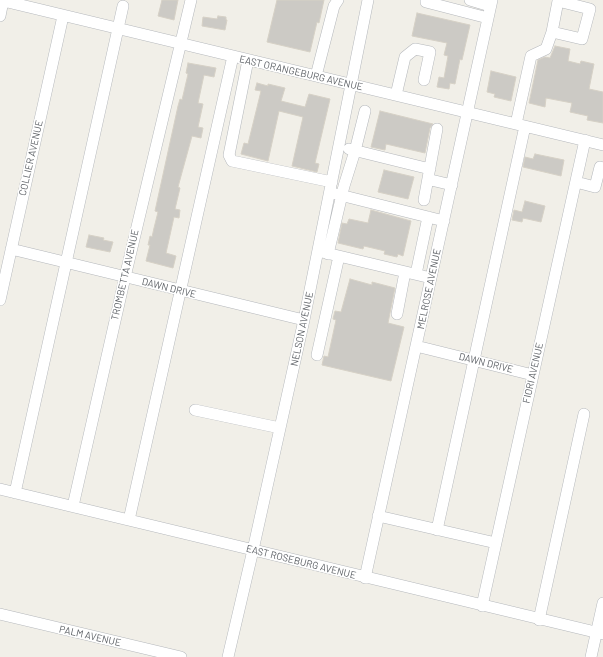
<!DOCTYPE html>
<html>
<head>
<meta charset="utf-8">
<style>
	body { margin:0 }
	canvas { display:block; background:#f1efe8 }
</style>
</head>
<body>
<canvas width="603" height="657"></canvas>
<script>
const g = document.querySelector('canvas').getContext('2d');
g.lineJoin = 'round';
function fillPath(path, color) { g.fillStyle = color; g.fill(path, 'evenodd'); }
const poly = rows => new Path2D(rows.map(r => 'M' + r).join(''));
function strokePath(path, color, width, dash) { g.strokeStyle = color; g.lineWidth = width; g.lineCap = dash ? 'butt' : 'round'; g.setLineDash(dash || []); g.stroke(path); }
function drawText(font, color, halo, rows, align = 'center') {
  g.font = font + ' Barlow,sans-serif'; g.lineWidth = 3; g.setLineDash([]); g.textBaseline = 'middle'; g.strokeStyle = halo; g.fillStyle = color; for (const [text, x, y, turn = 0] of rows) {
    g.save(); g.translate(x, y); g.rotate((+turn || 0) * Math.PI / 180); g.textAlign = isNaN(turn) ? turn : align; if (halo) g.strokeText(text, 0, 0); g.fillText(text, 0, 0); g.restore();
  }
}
const building = poly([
	[162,0,178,0,174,20,158,16,162,0],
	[277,0,324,0,319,23,317,22,310,52,267,42,277,0],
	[417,13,470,25,462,60,460,59,455,84,450,83,449,89,437,87,439,77,444,78,448,56,444,55,447,43,412,36,417,13],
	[218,16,226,17,226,20,227,20,225,30,202,26,203,17,217,19,218,16],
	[555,46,570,49,568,61,580,64,581,61,594,64,589,89,603,92,603,123,587,120,588,116,570,112,572,103,546,98,545,107,529,103,538,60,545,57,550,58,555,46],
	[188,63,216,68,214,77,204,75,198,103,203,104,198,127,203,128,201,138,192,136,178,187,180,188,175,209,180,210,179,218,174,217,166,253,176,256,173,268,146,261,150,245,148,245,150,236,152,237,154,228,158,212,155,211,178,106,180,99,182,100,188,74,186,73,188,63],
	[491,71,516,77,511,101,494,97,495,94,487,92,491,71],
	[257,83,268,86,268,84,285,88,281,101,305,107,309,94,330,99,315,163,319,164,317,172,292,166,303,117,279,111,268,161,241,154,244,143,248,144,261,91,255,90,257,83],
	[380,111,433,124,430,128,425,153,386,144,385,150,371,147,380,111],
	[535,154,564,160,561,176,523,167,525,157,533,159,535,154],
	[384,170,414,177,408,199,378,192,384,170],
	[525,201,545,206,541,222,523,218,522,222,512,220,514,210,522,212,525,201],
	[371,210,411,221,403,256,398,254,397,257,384,254,385,251,364,246,363,249,338,243,342,223,347,224,349,219,368,223,371,210],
	[89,235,104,238,103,240,113,242,110,252,86,247,89,235],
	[350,279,372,285,372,282,395,288,388,323,404,327,391,381,322,365,324,356,328,357,336,320,333,319,335,311,341,312,350,279]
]);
fillPath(building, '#cccac5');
strokePath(building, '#d6d1c6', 1);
const minor = poly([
	[0,0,603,145],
	[426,0,426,2,488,18],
	[470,0,490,6],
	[0,16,3,1],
	[248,60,229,155,232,161,332,182],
	[316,76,334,6,338,0],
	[396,95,405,57,415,49,430,52,424,80],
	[516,124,531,56,546,49,552,32,582,39,590,9,558,1,552,32],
	[349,149,430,169],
	[428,178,431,180,452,185],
	[576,182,595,187,600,167],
	[336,194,444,221],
	[424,200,437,129],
	[11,249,304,320],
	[322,252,431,278],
	[328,254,344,186,355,151,365,111],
	[416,274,428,217],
	[0,300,63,16],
	[397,314,405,272],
	[416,346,533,375],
	[317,355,339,256],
	[195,410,280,428],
	[0,489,603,634],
	[15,493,123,6],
	[73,506,125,277,191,0],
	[378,516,496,543],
	[129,520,233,56],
	[437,530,525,126],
	[365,578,492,0],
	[482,606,585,140],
	[0,614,181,657],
	[539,620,584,414],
	[228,657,253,550,304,320,368,0],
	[591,657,603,603]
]);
strokePath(minor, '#b5b8bc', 12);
strokePath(minor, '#fff', 11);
drawText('10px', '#5f6368', '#fff', [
	["EAST ORANGEBURG AVENUE",301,73,13],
	["COLLIER AVENUE",31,158,-77],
	["TROMBETTA AVENUE",125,275,-77],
	["DAWN DRIVE",169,288,14],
	["MELROSE AVENUE",429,289,-78],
	["NELSON AVENUE",302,329,-78],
	["DAWN DRIVE",486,363,14],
	["FIORI AVENUE",533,373,-77],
	["EAST ROSEBURG AVENUE",301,562,14],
	["PALM AVENUE",90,636,13]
]);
</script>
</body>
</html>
